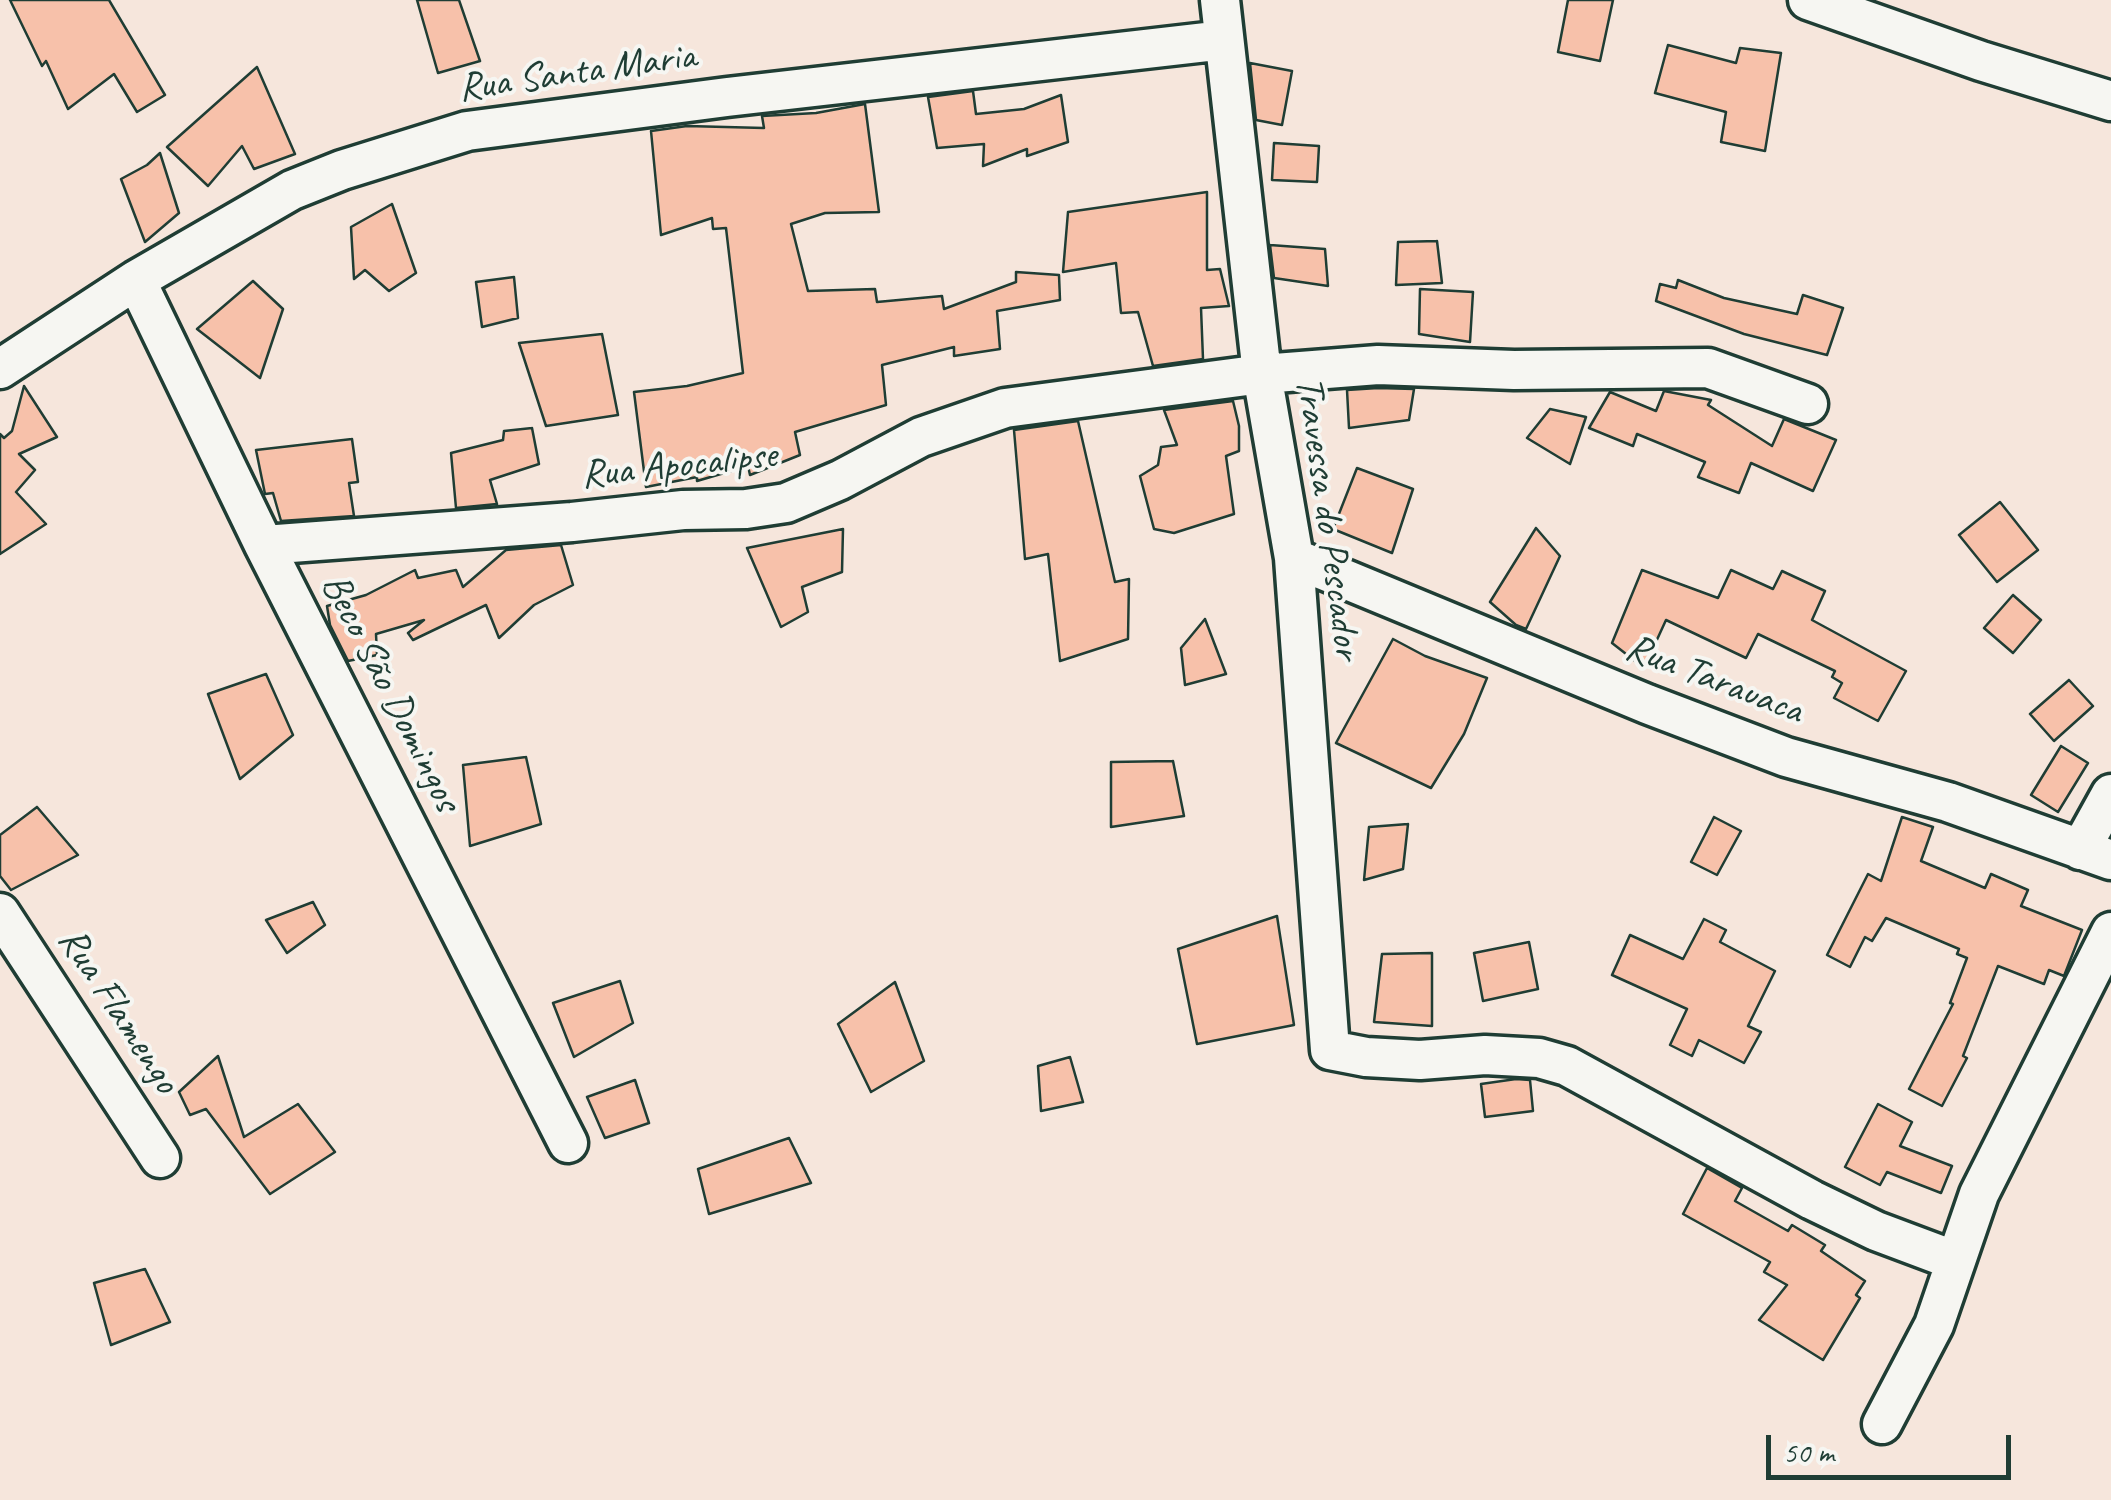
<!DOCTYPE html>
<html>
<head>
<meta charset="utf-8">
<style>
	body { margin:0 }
	#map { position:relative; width:2111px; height:1500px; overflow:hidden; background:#f6e6dc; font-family:Caveat,sans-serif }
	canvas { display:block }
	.scale { position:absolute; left:1766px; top:1435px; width:245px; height:45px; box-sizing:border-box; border:5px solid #1f3d34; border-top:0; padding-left:12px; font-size:30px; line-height:35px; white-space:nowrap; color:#1f3d34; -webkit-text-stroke:8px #f6f6f2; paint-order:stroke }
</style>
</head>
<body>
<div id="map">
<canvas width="2111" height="1500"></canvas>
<div class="scale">50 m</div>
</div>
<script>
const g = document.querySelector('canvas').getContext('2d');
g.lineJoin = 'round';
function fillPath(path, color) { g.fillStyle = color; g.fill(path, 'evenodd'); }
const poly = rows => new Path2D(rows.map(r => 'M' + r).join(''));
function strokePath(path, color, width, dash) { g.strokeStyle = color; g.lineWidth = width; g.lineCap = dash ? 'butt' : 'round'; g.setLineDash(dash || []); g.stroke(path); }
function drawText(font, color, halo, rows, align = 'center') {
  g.font = font + ' Caveat,sans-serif'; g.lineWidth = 8; g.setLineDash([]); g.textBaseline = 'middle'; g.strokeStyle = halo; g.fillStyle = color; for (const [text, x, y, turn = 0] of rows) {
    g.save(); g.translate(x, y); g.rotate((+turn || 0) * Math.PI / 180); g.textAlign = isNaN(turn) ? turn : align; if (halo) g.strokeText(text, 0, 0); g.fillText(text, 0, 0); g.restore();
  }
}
const building = poly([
	[10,0,109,0,165,95,137,112,114,74,68,109,46,61,42,66,10,0],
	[417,0,459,0,480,61,438,73,417,0],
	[1568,0,1613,0,1600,61,1558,52,1568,0],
	[1668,45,1736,63,1740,48,1781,53,1765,151,1721,142,1726,112,1655,93,1668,45],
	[1250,63,1292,71,1282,125,1256,120,1250,63],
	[257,67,295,154,254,169,242,146,208,186,167,147,257,67],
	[973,91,976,114,1024,109,1061,95,1068,142,1027,156,1027,149,983,166,984,144,937,148,928,97,973,91],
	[865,104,879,212,825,213,791,224,808,291,875,289,877,302,942,296,944,309,1016,282,1016,272,1059,275,1060,300,997,311,1000,349,954,356,954,347,882,365,886,405,795,432,800,455,750,475,748,466,697,481,697,477,646,487,634,392,687,386,743,373,726,228,713,229,712,218,661,235,651,131,687,126,764,128,762,116,816,113,865,104],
	[1274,143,1319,146,1317,182,1272,180,1274,143],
	[160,153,179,213,145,242,121,179,147,165,160,153],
	[1207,192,1207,270,1220,269,1229,306,1201,308,1203,359,1153,366,1138,312,1121,313,1116,263,1063,272,1068,212,1207,192],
	[392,204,416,273,389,291,365,270,354,279,351,227,392,204],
	[1437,241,1442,283,1396,285,1398,242,1437,241],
	[1270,245,1325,249,1328,286,1274,278,1270,245],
	[514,277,518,318,482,327,476,282,514,277],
	[1678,280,1724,298,1797,314,1803,295,1843,308,1827,355,1744,334,1656,301,1660,284,1676,288,1678,280],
	[253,281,283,309,260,378,197,329,253,281],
	[1420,289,1473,292,1470,342,1419,334,1420,289],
	[602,334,618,415,546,426,519,343,602,334],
	[24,386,57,437,19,454,35,470,16,492,46,524,0,554,0,434,4,438,12,431,24,386],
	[1378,388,1414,389,1409,420,1349,428,1347,390,1378,388],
	[1664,391,1711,400,1708,405,1772,446,1784,419,1836,440,1813,491,1751,463,1739,493,1698,477,1705,462,1637,434,1633,446,1589,428,1610,392,1656,411,1664,391],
	[1233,401,1239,426,1239,451,1226,456,1234,514,1174,533,1154,529,1140,476,1158,465,1161,447,1177,445,1164,410,1233,401],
	[1550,409,1586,417,1570,464,1527,438,1550,409],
	[1078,421,1115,582,1129,579,1128,639,1060,661,1048,554,1025,559,1014,430,1078,421],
	[532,428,539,464,490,480,497,504,456,508,451,453,503,440,504,431,532,428],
	[352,439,358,482,349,483,354,516,281,521,273,493,265,494,256,450,352,439],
	[1357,468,1413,489,1392,553,1333,529,1357,468],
	[2000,502,2038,550,1997,582,1959,535,2000,502],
	[1536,528,1560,556,1526,629,1516,625,1490,602,1536,528],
	[843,529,842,572,802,587,808,612,781,627,747,548,843,529],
	[561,545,573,585,534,605,499,638,486,605,413,640,408,633,424,620,376,634,377,655,348,661,330,625,327,606,366,595,415,570,418,578,456,570,463,587,506,550,561,545],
	[1642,570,1718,598,1731,570,1773,589,1782,571,1825,591,1812,620,1906,671,1878,721,1834,698,1842,683,1832,677,1835,671,1758,634,1746,658,1666,620,1644,668,1612,643,1642,570],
	[2013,595,2041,620,2013,653,1984,628,2013,595],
	[1205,619,1226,674,1185,685,1181,648,1205,619],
	[1393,639,1425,656,1487,678,1464,734,1431,788,1336,743,1393,639],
	[266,674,293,735,240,779,208,694,266,674],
	[2069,680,2093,706,2054,741,2030,714,2069,680],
	[2061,746,2088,763,2058,812,2031,795,2061,746],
	[526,757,541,824,470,846,463,765,526,757],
	[1173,761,1184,816,1111,827,1111,762,1173,761],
	[37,807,78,855,11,890,0,876,0,835,37,807],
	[1714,817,1741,831,1717,875,1691,862,1714,817],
	[1902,817,1933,827,1921,861,1985,888,1991,874,2028,890,2021,906,2082,930,2064,976,2049,970,2044,984,1998,966,1963,1056,1967,1058,1942,1106,1909,1089,1953,1004,1950,1003,1967,958,1957,954,1959,949,1886,918,1872,941,1865,937,1850,967,1827,955,1868,874,1881,881,1902,817],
	[1408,824,1403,869,1364,880,1369,827,1408,824],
	[313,902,325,925,287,953,266,920,313,902],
	[1277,916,1294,1025,1197,1044,1178,949,1277,916],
	[1704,919,1726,930,1720,942,1775,971,1748,1026,1761,1032,1744,1063,1699,1040,1692,1056,1670,1045,1687,1009,1612,975,1630,935,1683,959,1704,919],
	[1529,942,1538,989,1483,1001,1474,953,1529,942],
	[1432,953,1432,1026,1374,1022,1382,954,1432,953],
	[620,981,633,1023,574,1057,553,1003,620,981],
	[895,982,924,1061,871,1092,838,1024,895,982],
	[218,1056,244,1137,298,1104,335,1152,270,1194,206,1109,190,1115,179,1092,218,1056],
	[1070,1057,1083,1102,1041,1111,1038,1066,1070,1057],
	[1516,1079,1530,1080,1533,1111,1485,1117,1481,1084,1516,1079],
	[635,1080,649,1123,605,1138,587,1097,635,1080],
	[1878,1104,1912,1122,1900,1146,1952,1166,1941,1193,1887,1172,1880,1185,1845,1167,1878,1104],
	[789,1138,811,1183,709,1214,698,1169,789,1138],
	[1707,1168,1742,1188,1735,1201,1788,1231,1792,1225,1825,1245,1821,1251,1865,1281,1856,1295,1860,1298,1823,1360,1759,1320,1787,1285,1764,1272,1770,1262,1683,1214,1707,1168],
	[145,1269,170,1322,111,1345,94,1283,145,1269]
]);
fillPath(building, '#f7c1aa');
strokePath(building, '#1f3d34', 2.5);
const street = poly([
	[1220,0,1262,374,1294,558,1330,1050,1366,1057,1420,1060,1485,1055,1539,1058,1567,1066,1812,1200,1876,1231,1956,1261],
	[1808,0,1981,61,2111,101],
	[136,280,264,545,568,1143],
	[0,369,136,280,292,190,342,170,467,131,727,97,1224,40],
	[264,545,572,522,683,510,746,509,786,503,840,480,921,437,1005,408,1262,374,1378,365,1514,370,1708,368,1808,404],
	[1294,558,1647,704,1786,757,1948,802,2111,860],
	[2080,850,2111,794],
	[0,913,160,1158],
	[1882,1424,1934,1325,1979,1194,2111,932]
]);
strokePath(street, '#1f3d34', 45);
strokePath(street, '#f6f6f2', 38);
drawText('40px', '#1f3d34', '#f6f6f2', [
	["Rua Santa Maria",577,73,-8],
	["Rua Apocalipse",679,466,-6],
	["Travessa do Pescador",1327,518,82],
	["Rua Tarauaca",1714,680,21],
	["Beco São Domingos",390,693,63],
	["Rua Flamengo",118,1011,57]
]);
</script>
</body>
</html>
